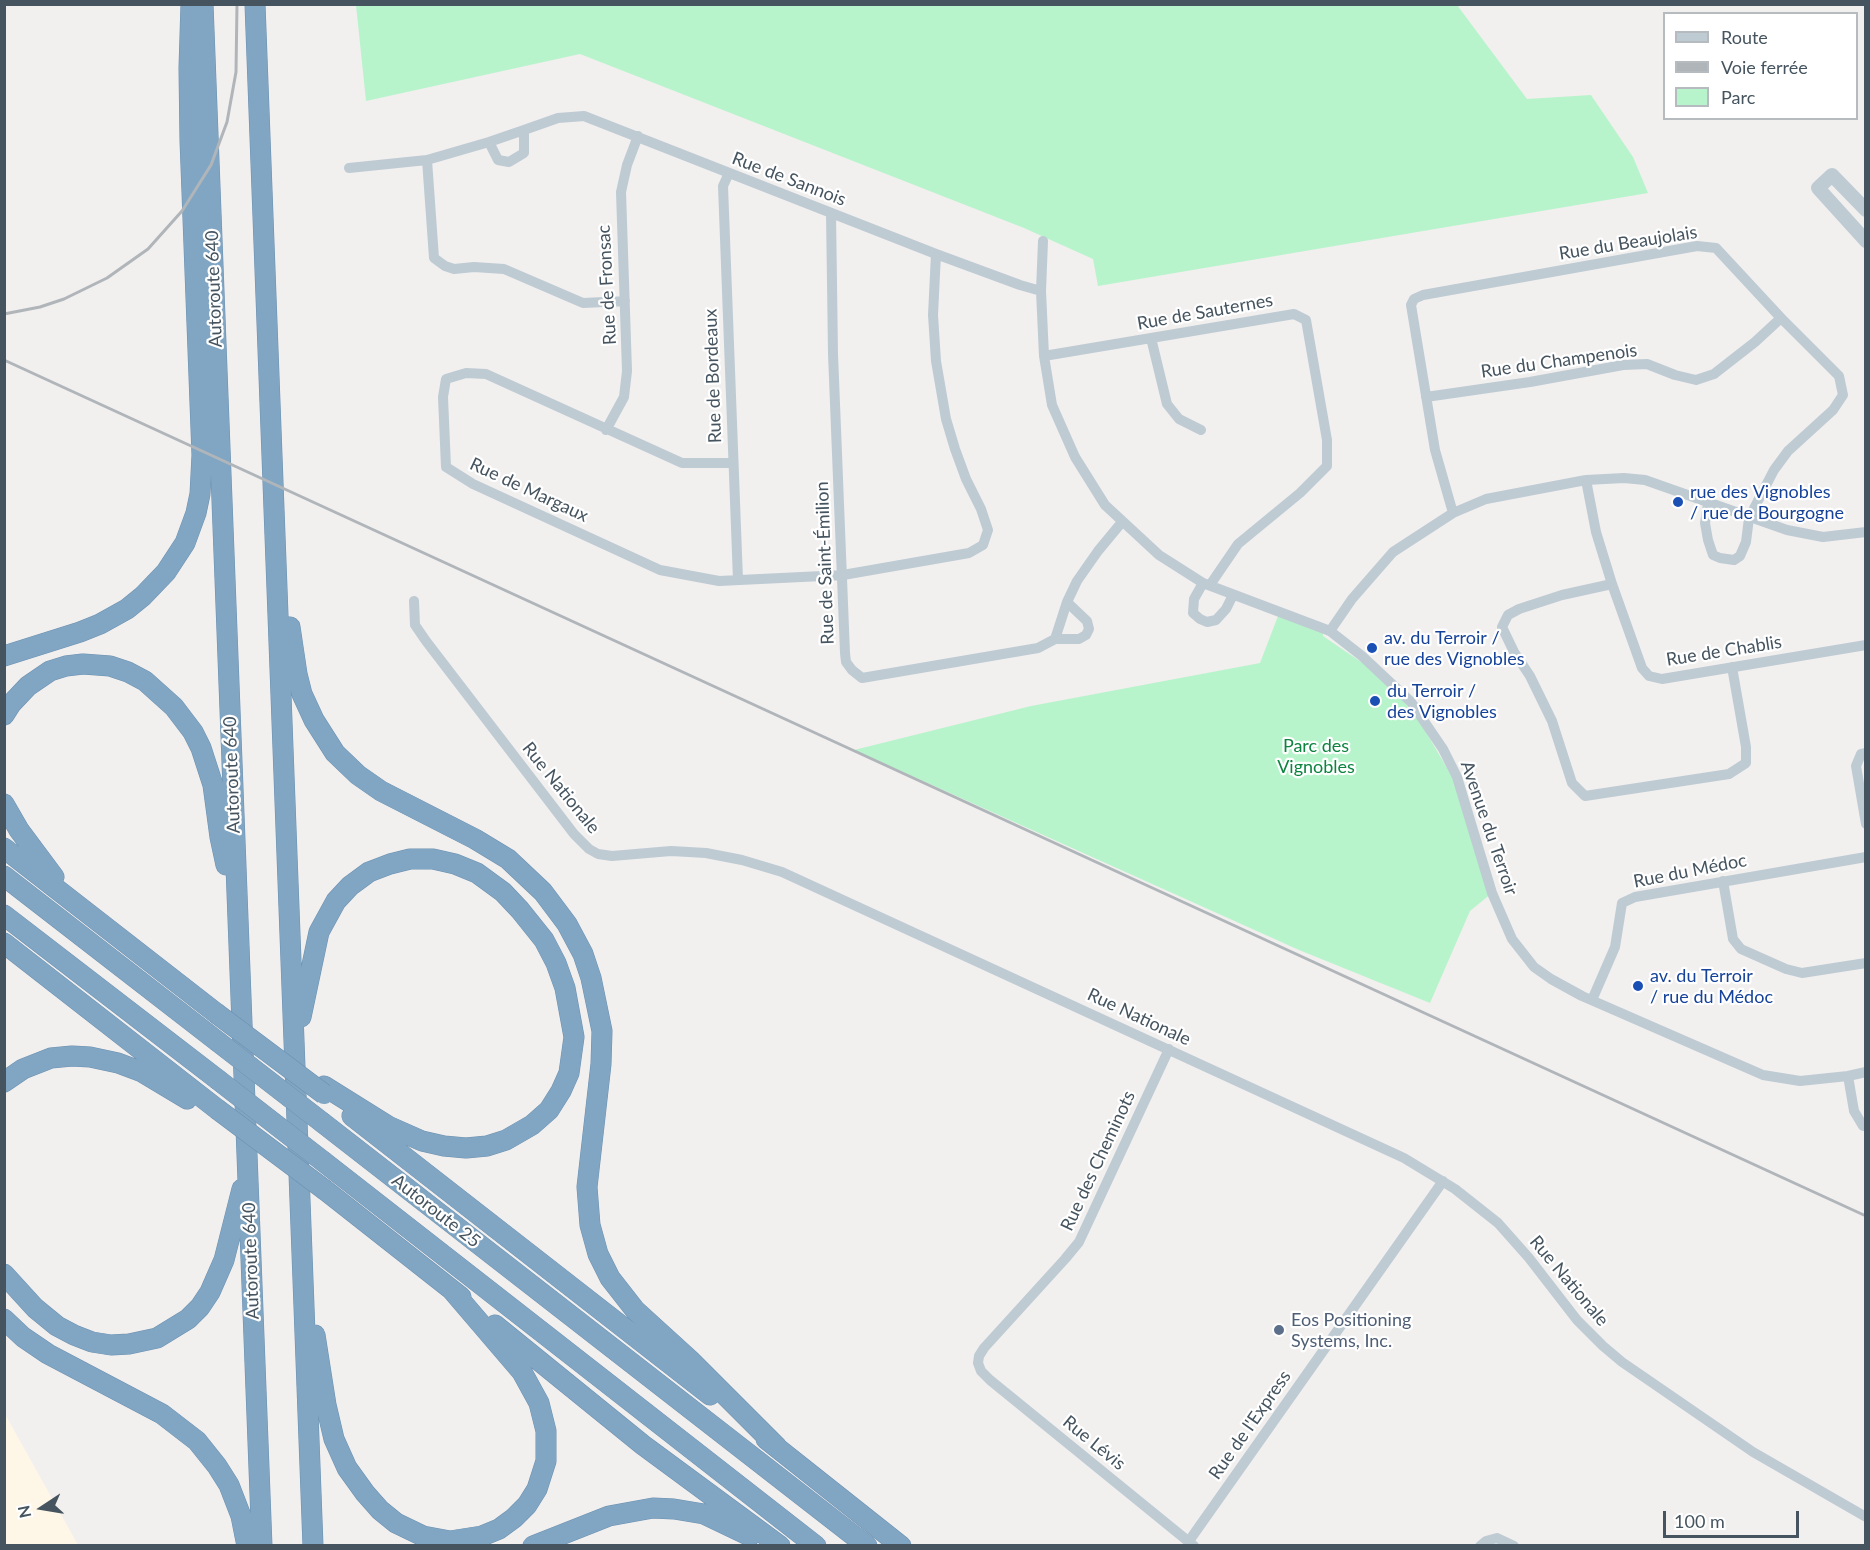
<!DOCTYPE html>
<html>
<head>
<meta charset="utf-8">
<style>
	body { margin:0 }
	#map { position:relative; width:1870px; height:1550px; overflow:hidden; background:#f2efef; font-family:Lato,sans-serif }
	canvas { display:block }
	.frame { position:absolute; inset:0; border:6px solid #45545f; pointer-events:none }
	.legend { position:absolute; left:1663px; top:12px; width:195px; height:108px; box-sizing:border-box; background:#fff; border:2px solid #b5bbbf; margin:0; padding:8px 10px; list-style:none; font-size:18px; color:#45545f }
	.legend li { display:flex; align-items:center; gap:12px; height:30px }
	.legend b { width:30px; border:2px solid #b5bbbf }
	.north { position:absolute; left:12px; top:1478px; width:60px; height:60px; -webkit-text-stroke:4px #fff; paint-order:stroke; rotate:258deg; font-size:16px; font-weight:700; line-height:24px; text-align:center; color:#45545f }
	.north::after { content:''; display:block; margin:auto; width:21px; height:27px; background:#45545f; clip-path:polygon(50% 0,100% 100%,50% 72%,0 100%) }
	.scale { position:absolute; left:1663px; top:1511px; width:136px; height:27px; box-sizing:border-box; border:3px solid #45545f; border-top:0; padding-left:8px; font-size:18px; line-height:21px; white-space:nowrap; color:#45545f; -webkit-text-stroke:4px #fff; paint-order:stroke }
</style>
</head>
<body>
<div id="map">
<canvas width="1870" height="1550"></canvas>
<div class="frame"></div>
<ul class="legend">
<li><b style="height:8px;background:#becbd3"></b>Route</li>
<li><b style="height:8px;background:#b0b5ba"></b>Voie ferrée</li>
<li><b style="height:16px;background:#b8f4cb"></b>Parc</li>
</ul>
<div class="north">N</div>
<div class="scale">100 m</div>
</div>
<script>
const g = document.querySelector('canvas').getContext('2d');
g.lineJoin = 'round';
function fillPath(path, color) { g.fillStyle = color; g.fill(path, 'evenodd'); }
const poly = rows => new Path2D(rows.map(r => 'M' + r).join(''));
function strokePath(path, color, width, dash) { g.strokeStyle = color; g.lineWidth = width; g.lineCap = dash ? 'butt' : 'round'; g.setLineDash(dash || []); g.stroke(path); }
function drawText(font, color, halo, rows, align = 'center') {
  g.font = font + ' Lato,sans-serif'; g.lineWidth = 4.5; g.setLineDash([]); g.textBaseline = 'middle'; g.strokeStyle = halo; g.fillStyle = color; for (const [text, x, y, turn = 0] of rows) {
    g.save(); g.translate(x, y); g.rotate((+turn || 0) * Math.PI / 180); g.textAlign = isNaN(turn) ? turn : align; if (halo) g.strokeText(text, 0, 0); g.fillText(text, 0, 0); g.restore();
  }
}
fillPath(poly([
	[5,1414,78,1545,5,1545]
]), '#fef6e7');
fillPath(poly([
	[356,5,1457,5,1527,99,1591,95,1633,157,1648,193,1098,286,1093,259,1024,228,580,54,366,101],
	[1278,616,1323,630,1323,636,1389,681,1423,727,1454,780,1492,893,1470,911,1430,1003,1299,950,854,750,1031,706,1260,663]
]), '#b8f4cb');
const motorway = poly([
	[203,4,262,1546],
	[255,4,313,1546],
	[290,627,297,674,302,694,314,720,335,753,358,775,381,791,475,839,508,859,543,892,567,924,583,954,591,978,602,1031,601,1064,587,1187,590,1225,598,1254,610,1278,635,1310,690,1360,777,1447],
	[4,656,80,632,100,624,127,609,143,596,166,572,185,543,196,513,200,494,202,455,190,140,189,68,191,4],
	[4,715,11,704,28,686,50,671,66,666,83,664,110,666,128,672,145,681,174,707,193,732,201,748,213,785,220,837,226,865],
	[4,804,19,830,54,877],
	[4,848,216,1013],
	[4,876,217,1041],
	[4,915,217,1079],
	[4,943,217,1109],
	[301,1017,319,932,336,901,350,886,369,872,390,864,410,859,433,859,455,864,477,873,503,892,520,910,544,940,556,963,565,988,574,1037,569,1073,561,1091,549,1110,532,1125,506,1140,487,1146,466,1148,444,1146,422,1141,388,1126,324,1086],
	[4,1082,23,1069,51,1058,72,1056,90,1057,118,1063,142,1072,187,1099],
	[352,1116,710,1395],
	[323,1123,867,1546],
	[324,1162,816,1546],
	[325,1190,461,1297],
	[4,1274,35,1308,57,1326,74,1335,92,1342,111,1345,129,1344,157,1338,188,1319,200,1307,210,1292,224,1260,242,1189],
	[4,1319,23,1337,48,1354,162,1414,197,1441,217,1466,229,1485,241,1516,247,1546],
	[495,1325,643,1445,780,1546],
	[315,1335,326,1405,334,1439,347,1468,365,1493,380,1510,396,1523,423,1536,450,1541,482,1536,499,1529,514,1518,527,1505,537,1489,546,1461,546,1431,539,1403,522,1372,451,1289],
	[766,1439,901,1546],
	[533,1546,609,1516,653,1508,674,1509,704,1514,750,1536]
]);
strokePath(motorway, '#6c91b0', 21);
strokePath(poly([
	[489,142,524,130],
	[427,160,434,258,445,266,454,269,474,267,504,269,583,303,625,301],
	[349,168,427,160,489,142,498,160,509,162,524,153,524,130,558,118,584,116,936,254,1020,285,1041,291],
	[729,173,723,186,738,580],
	[831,213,833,354,845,653,846,662,852,670,862,678,1038,648,1055,639,1067,602,1077,581,1098,551,1122,522],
	[1043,241,1041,291,1044,356,1052,405,1075,457,1105,505,1159,555,1203,583,1330,631,1362,656,1411,702,1443,749,1457,777,1492,893,1512,939,1534,967,1551,979,1582,996,1763,1075,1800,1081,1848,1076,1866,1072],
	[1151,338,1167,404,1179,419,1201,430],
	[1044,356,1294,314,1306,320,1327,440,1327,466,1300,493,1238,544,1210,585],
	[1426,397,1530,382,1623,365,1647,364,1675,375,1696,380,1714,374,1755,342,1781,318],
	[606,430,624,397,627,371,621,192,627,165,638,136],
	[733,463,682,463,486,374,466,373,446,379,443,397,446,467,473,484,660,570,719,581,843,575,969,553,983,545,988,530,981,509,966,479,955,449,946,419,936,361,933,315,936,254],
	[1586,480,1596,532,1612,584,1642,668,1649,676,1662,679,1866,645],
	[1453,513,1435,450,1411,305,1414,299,1423,295,1697,246,1716,248,1781,318,1839,376,1843,395,1833,410,1788,451,1774,470,1749,518,1746,542,1740,556,1734,560,1720,558,1713,555,1708,540,1705,523,1708,504],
	[1203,583,1194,599,1193,613,1200,619,1207,622,1216,620,1226,609,1233,595],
	[1612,584,1562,595,1519,609,1508,615,1502,627,1514,652,1530,676,1552,721,1572,783,1585,796,1729,774,1746,763,1746,747,1732,667],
	[414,601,415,625,426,641,574,834,589,849,598,854,612,856,671,851,706,853,742,860,782,872,1404,1158,1455,1189,1498,1223,1529,1258,1577,1320,1603,1346,1622,1362,1753,1452,1866,1517],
	[1330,631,1352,599,1393,552,1453,513,1486,499,1586,480,1624,478,1645,480,1787,530,1823,537,1866,532],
	[1055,639,1079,639,1086,635,1089,629,1087,621,1067,602],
	[1866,753,1861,754,1856,766,1866,824],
	[1723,881,1733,939,1741,949,1786,969,1802,973,1866,963],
	[1592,1000,1615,947,1622,903,1635,897,1866,857],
	[1169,1049,1079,1242,1065,1259,984,1348,979,1356,978,1363,981,1371,990,1380,1194,1546],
	[1848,1076,1854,1111,1863,1126,1866,1126],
	[1189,1541,1443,1181],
	[1480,1546,1486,1541,1497,1538,1514,1546]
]), '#becbd3', 10);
strokePath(poly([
	[1866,210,1832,175,1818,188,1866,241]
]), '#becbd3', 14);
strokePath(motorway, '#81a6c4', 20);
strokePath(poly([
	[4,314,40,307,64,299,107,278,148,249,182,211,211,165,227,122,236,72,237,4],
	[4,360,1866,1216]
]), '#b0b5ba', 3);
const motorwayBridge = poly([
	[216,1013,324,1094],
	[217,1041,323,1123],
	[217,1079,324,1162],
	[217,1109,325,1190]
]);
strokePath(motorwayBridge, '#6c91b0', 21, []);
strokePath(motorwayBridge, '#81a6c4', 20);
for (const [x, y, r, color] of [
	[1678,502,6,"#1a4fb4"],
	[1372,648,6,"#1a4fb4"],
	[1375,701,6,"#1a4fb4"],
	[1638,986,6,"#1a4fb4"],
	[1279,1330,6,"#5c6f8a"]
]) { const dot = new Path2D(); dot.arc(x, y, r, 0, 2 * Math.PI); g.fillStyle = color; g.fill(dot); strokePath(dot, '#fff', 2); }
drawText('18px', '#45545f', '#fff', [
	["Rue de Sannois",789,179,21],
	["Rue du Beaujolais",1628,243,-9],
	["Rue de Fronsac",607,285,-93],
	["Autoroute 640",214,289,-92],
	["Rue de Sauternes",1205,312,-10],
	["Rue du Champenois",1559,361,-8],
	["Rue de Bordeaux",713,376,-92],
	["Rue de Margaux",529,490,25],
	["Rue de Saint-Émilion",825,563,-92],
	["Rue de Chablis",1724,651,-9],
	["Autoroute 640",232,775,-92],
	["Rue Nationale",561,788,51],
	["Avenue du Terroir",1489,828,71],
	["Rue du Médoc",1690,871,-11],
	["Rue Nationale",1139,1017,25],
	["Rue des Cheminots",1098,1161,-65],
	["Autoroute 25",436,1211,38],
	["Autoroute 640",251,1261,-92],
	["Rue Nationale",1569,1281,50],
	["Rue de l'Express",1250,1425,-55],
	["Rue Lévis",1094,1443,39]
]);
drawText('18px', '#164399', '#fff', [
	["rue des Vignobles",1690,492],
	["/ rue de Bourgogne",1690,513],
	["av. du Terroir /",1384,638],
	["rue des Vignobles",1384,659],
	["du Terroir /",1387,691],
	["des Vignobles",1387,712],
	["av. du Terroir",1650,976],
	["/ rue du Médoc",1650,997]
], 'left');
drawText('18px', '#0c8440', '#fff', [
	["Parc des",1316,746],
	["Vignobles",1316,767]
]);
drawText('18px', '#4e5e75', '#fff', [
	["Eos Positioning",1291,1320],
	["Systems, Inc.",1291,1341]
], 'left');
</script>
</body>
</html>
